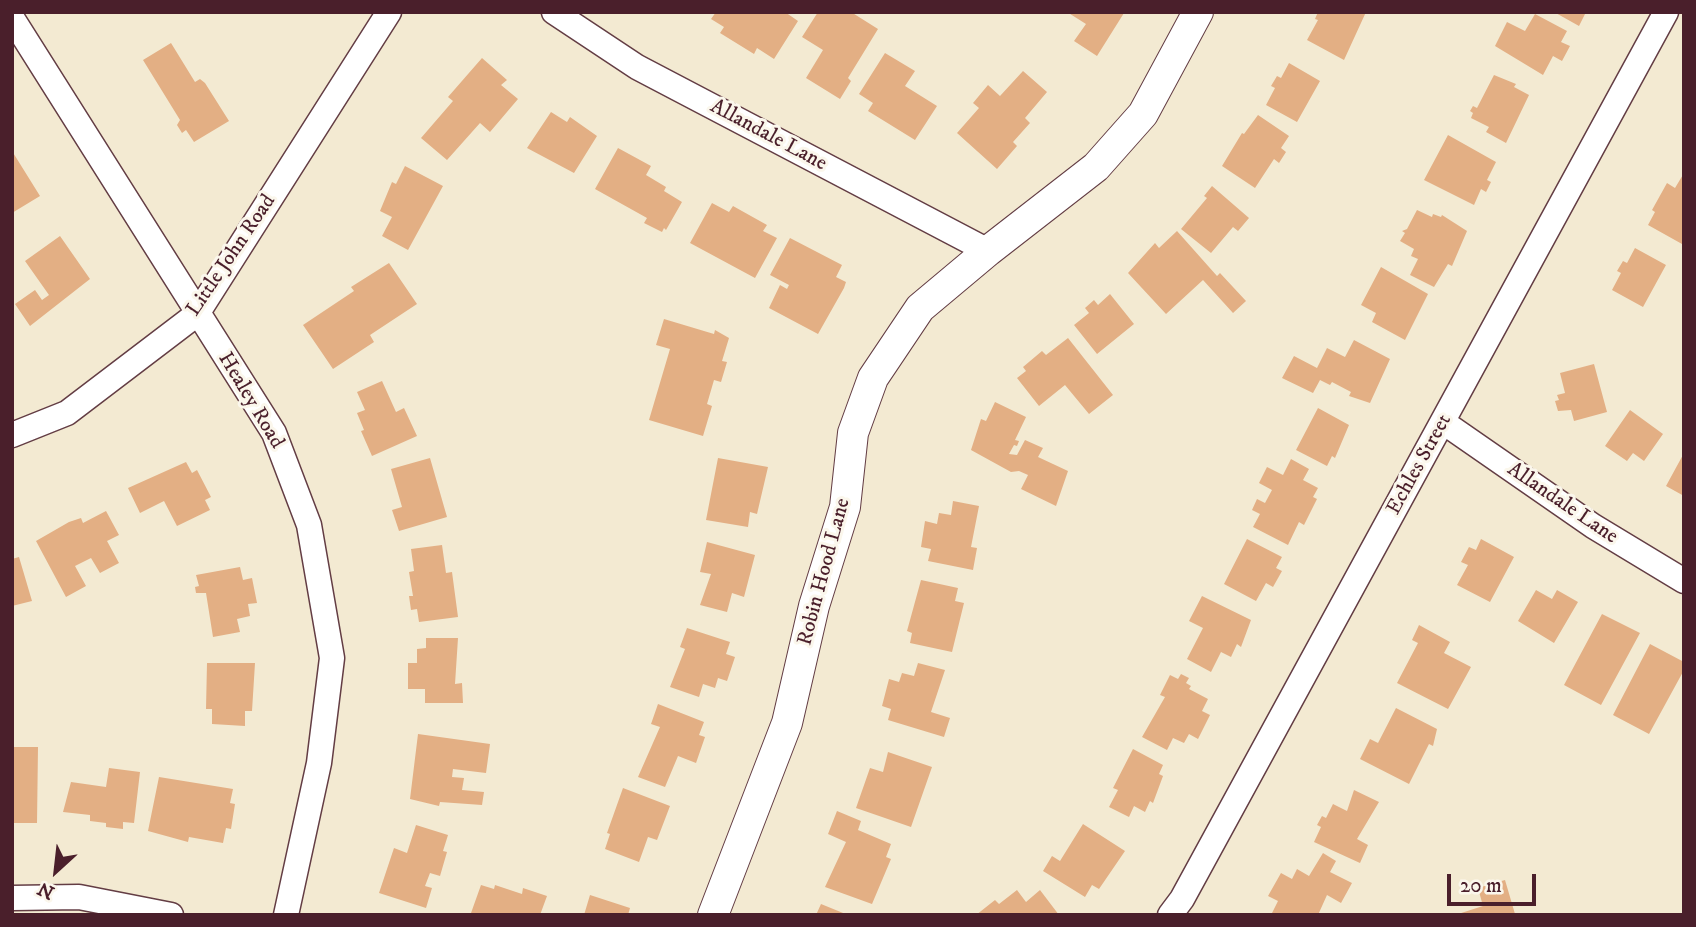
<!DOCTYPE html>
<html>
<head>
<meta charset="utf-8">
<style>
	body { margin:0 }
	#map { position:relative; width:1696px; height:927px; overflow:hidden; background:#f3ead2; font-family:"IM FELL DW Pica",serif }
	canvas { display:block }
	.frame { position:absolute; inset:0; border:14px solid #4a1f2b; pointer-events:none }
	.north { position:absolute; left:21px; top:836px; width:70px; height:70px; -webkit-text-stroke:5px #fbf7ec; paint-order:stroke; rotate:207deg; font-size:19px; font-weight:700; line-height:28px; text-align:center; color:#4a1f2b }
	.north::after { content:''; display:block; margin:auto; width:24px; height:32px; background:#4a1f2b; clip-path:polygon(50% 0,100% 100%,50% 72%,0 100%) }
	.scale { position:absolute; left:1447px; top:874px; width:89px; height:32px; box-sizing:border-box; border:4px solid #4a1f2b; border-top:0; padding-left:9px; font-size:21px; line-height:24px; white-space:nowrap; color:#4a1f2b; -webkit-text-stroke:5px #fbf7ec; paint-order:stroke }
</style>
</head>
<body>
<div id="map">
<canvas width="1696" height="927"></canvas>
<div class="frame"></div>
<div class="north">N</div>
<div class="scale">20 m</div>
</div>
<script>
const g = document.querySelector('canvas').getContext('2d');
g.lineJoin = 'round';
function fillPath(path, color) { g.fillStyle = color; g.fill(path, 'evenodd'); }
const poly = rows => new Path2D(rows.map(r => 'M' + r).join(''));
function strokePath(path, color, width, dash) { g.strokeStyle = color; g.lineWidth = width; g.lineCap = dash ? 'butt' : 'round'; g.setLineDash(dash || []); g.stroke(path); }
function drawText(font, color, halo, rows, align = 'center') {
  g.font = font + ' "IM FELL DW Pica",serif'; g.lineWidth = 6; g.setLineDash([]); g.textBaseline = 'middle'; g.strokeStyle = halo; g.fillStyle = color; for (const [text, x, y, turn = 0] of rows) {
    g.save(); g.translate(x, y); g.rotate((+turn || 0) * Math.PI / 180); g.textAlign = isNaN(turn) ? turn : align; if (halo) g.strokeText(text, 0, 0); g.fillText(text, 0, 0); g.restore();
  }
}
fillPath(poly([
	[716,12,785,12,798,21,774,59,757,48,754,54,720,33,724,27,711,19],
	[818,12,851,12,878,29,848,78,851,81,840,99,806,78,823,50,802,37],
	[1067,12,1122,12,1124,13,1097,56,1074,41,1086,24],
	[1318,12,1366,12,1344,60,1307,40,1318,20,1315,19],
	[1554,12,1586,12,1579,26],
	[1535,14,1567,31,1561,42,1570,46,1562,61,1553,56,1543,75,1495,46,1507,22,1525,31],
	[171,43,195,82,200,79,205,83,229,121,194,142,186,130,182,133,177,125,180,120,143,60],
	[885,53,915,71,905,86,937,106,915,140,868,111,873,103,859,94],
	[482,58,507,80,501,85,518,99,490,132,480,123,447,160,421,138,453,101,448,97],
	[1289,63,1320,81,1297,122,1266,105,1275,88,1271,86,1277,76,1281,78],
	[1023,71,1047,92,1025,118,1030,123,1013,142,1017,146,997,169,957,133,979,108,973,103,988,85,1000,96],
	[1494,75,1516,84,1514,87,1529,95,1506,143,1486,132,1489,127,1471,118,1473,113,1470,111,1473,106,1477,108],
	[551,112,567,122,570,117,597,136,574,173,527,148],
	[1258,115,1289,136,1281,148,1286,152,1279,163,1274,159,1255,188,1222,166,1242,133,1244,134],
	[1448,135,1496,162,1487,180,1491,182,1486,192,1481,189,1474,205,1424,180],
	[618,148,651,166,646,175,666,187,664,191,682,202,666,230,664,228,662,232,644,223,647,218,595,189],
	[12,151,40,196,12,213],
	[405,166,443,186,408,250,382,236,392,217,380,211,392,182,396,184],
	[1684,173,1684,240,1682,244,1648,225,1655,212,1652,210,1667,183,1675,188],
	[1212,186,1249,218,1238,231,1233,227,1211,253,1181,229,1207,198,1204,196],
	[712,203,729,212,733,206,767,225,763,231,777,238,755,278,690,243],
	[1417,210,1432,217,1433,214,1441,217,1442,215,1467,231,1452,266,1448,264,1434,287,1410,275,1418,259,1411,256,1414,249,1400,241,1405,233,1402,231,1407,229],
	[1177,231,1217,276,1220,273,1246,301,1233,313,1203,280,1166,314,1128,273,1155,243,1159,248],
	[60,236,90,279,30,326,15,304,35,290,42,300,49,295,25,261],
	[790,238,842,265,836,277,846,282,844,288,818,334,769,308,780,285,787,289,789,285,770,275],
	[1635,248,1666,265,1643,307,1612,290,1621,273,1617,271,1623,261,1627,263],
	[389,263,417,304,370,335,374,342,333,369,303,325,354,291,351,287],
	[1381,267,1428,294,1405,340,1372,322,1376,313,1361,305],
	[1110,294,1134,324,1097,354,1074,325,1089,313,1085,308,1094,300,1098,305],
	[664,319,714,334,715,330,729,338,722,361,727,362,721,382,714,380,707,404,712,406,703,436,649,420,670,349,656,345],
	[1068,338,1113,395,1089,414,1065,385,1039,406,1017,378,1026,371,1023,367,1042,351,1046,355],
	[1354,340,1390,359,1370,403,1349,396,1351,392,1332,382,1330,385,1320,380,1313,393,1282,378,1294,356,1317,368,1327,348,1345,357],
	[1594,364,1607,412,1574,421,1571,410,1558,411,1555,401,1559,400,1557,395,1565,393,1560,373],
	[382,381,396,412,404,408,417,436,372,456,361,431,364,430,357,413,365,410,357,392],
	[995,402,1026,417,1015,440,1019,441,1017,446,1014,445,1009,454,1017,455,1025,440,1043,448,1038,457,1068,471,1056,506,1021,489,1028,475,1019,471,1011,472,971,450,981,419,986,421],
	[1318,408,1349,425,1335,458,1332,456,1327,466,1296,450],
	[1630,410,1663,434,1644,461,1633,453,1627,461,1605,446],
	[1684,453,1684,496,1666,486],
	[430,458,447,517,399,531,392,510,402,507,391,469],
	[718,458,768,467,757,514,750,512,748,527,706,520],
	[1291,459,1309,469,1303,480,1318,488,1313,497,1317,499,1304,525,1299,522,1288,545,1253,527,1260,514,1252,510,1257,499,1265,503,1272,490,1259,483,1267,467,1283,475],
	[186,462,192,473,197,470,211,497,205,500,210,510,177,526,164,501,140,513,128,488],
	[953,501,979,506,971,547,977,548,973,570,928,561,931,549,921,547,925,521,937,524,939,513,951,515],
	[106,511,119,535,107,541,119,563,100,573,91,558,75,566,86,586,66,597,36,541,69,522,81,518,83,523],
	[1247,539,1282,557,1276,568,1282,571,1273,587,1266,583,1256,601,1224,584],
	[1481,539,1514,557,1490,602,1457,585,1468,565,1461,562,1469,547,1476,550],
	[707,542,755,555,744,597,732,593,727,612,700,605,711,574,700,572],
	[442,545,446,573,452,572,458,617,419,622,417,609,411,610,409,596,413,596,409,572,414,571,411,549],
	[19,557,32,601,12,606,12,559],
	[240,567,243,580,252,578,257,603,248,604,250,616,237,619,240,632,213,637,206,593,196,593,195,587,199,586,196,575],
	[921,580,958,588,955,601,964,603,952,652,910,643,912,633,907,631],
	[1536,590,1552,599,1557,590,1578,602,1554,643,1518,621],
	[1202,596,1251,620,1241,647,1237,644,1231,657,1221,652,1211,672,1187,659,1203,628,1189,621],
	[1602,614,1640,633,1601,705,1564,685],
	[1419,625,1450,642,1444,653,1471,667,1448,709,1397,683,1418,643,1412,640],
	[687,628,730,642,726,654,735,657,727,681,718,678,715,688,703,684,699,697,670,687,685,649,680,647],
	[426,638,458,638,455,684,462,683,463,703,425,703,425,689,408,689,408,663,417,663,417,649,426,648],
	[1650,644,1684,662,1684,670,1649,734,1613,715],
	[207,663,255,663,252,711,245,711,245,726,212,724,212,709,206,709],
	[918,663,945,670,931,712,950,718,944,737,888,720,891,709,882,706,889,679,899,682,902,673,914,676],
	[1181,674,1189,678,1186,683,1191,686,1189,689,1208,699,1202,711,1210,715,1198,739,1189,734,1184,743,1173,738,1167,750,1142,737,1165,697,1160,695,1170,675,1178,679],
	[658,704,704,722,699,735,705,737,696,763,678,756,665,787,638,777,660,727,651,724],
	[1396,708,1437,729,1433,746,1429,744,1409,784,1360,759,1370,739,1378,743],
	[418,734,490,744,486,773,453,769,452,777,464,778,462,790,484,792,482,805,440,802,439,806,410,799],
	[12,747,38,747,37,823,12,823],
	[1133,749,1163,765,1159,774,1163,776,1153,803,1150,801,1145,812,1134,806,1129,817,1109,807,1118,790,1113,788],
	[888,752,932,767,911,827,856,808,870,768,883,772],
	[109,768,140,772,134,823,123,822,123,829,106,827,106,823,90,821,90,815,63,812,71,782,106,787],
	[159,777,233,789,230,803,235,804,231,829,226,828,223,843,189,837,188,842,148,831],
	[623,788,670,806,657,840,648,837,639,862,605,849,610,834,607,833],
	[1354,790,1379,802,1357,839,1368,845,1360,863,1314,842,1321,827,1317,825,1322,816,1326,818,1333,804,1347,811],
	[837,811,861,821,858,830,891,844,886,857,891,859,872,904,825,887,846,842,828,834],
	[1083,824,1125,851,1099,889,1092,885,1085,897,1043,871,1052,856,1060,861],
	[416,825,448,835,443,851,447,852,440,876,430,873,425,886,432,888,426,908,379,893,394,848,407,853],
	[1323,853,1336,861,1330,872,1352,883,1341,903,1327,895,1318,915,1272,913,1278,901,1268,896,1281,873,1292,879,1297,869,1309,876],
	[1505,880,1515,914,1455,915,1483,906,1478,888],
	[481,885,494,889,495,885,522,894,523,888,547,896,540,915,476,915,471,913],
	[1017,890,1026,902,1040,890,1059,915,976,915,995,900,999,904],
	[590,895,630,908,628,915,584,915],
	[821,904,848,915,816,915]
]), '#e3af84');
const minor = poly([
	[554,12,637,67,988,251],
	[12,18,274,433,309,525,332,658,319,763,286,915],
	[1443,422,1593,526,1684,581],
	[12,435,67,413,197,314,389,12],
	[12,898,79,897,171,915],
	[1170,915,1182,899,1666,12]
]);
const tertiary = poly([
	[713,915,787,723,814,606,845,507,853,433,873,378,920,308,988,251,1096,167,1143,114,1198,12]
]);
strokePath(minor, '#633d44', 27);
strokePath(tertiary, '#633d44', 32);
strokePath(minor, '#fff', 24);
strokePath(tertiary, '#fff', 30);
drawText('21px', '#4a1f2b', '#fbf7ec', [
	["Allandale Lane",768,136,28],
	["Little John Road",232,256,-56],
	["Healey Road",250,401,59],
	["Echles Street",1420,465,-61],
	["Allandale Lane",1562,504,34],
	["Robin Hood Lane",825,572,-75]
]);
</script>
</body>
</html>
